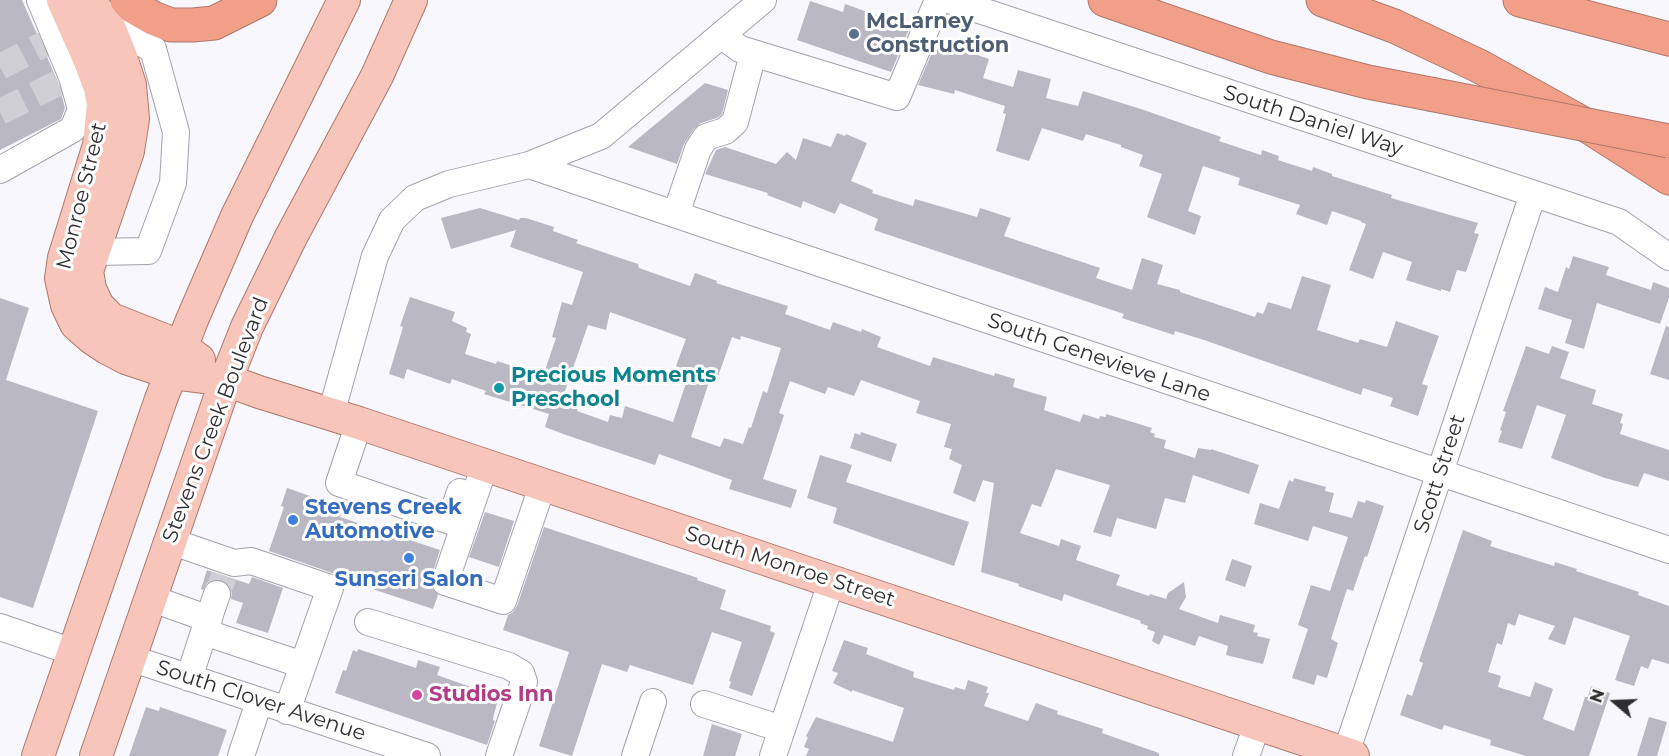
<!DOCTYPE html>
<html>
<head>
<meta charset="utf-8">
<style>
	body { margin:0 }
	#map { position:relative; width:1669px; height:756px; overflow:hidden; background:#f8f7fe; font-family:Montserrat,sans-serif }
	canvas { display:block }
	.north { position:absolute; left:1585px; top:672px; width:60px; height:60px; -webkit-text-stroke:4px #fff; paint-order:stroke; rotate:289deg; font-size:16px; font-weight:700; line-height:24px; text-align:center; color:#2f2f33 }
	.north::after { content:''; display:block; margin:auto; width:21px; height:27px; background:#2f2f33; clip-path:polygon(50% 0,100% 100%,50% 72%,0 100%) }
</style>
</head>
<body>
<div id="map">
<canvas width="1669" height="756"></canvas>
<div class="north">N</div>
</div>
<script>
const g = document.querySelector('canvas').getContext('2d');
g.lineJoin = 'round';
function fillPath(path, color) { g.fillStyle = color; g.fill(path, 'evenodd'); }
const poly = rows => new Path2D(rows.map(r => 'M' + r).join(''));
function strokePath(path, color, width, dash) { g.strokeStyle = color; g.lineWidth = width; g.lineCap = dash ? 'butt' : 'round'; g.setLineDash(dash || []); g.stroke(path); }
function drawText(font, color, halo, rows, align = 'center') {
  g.font = font + ' Montserrat,sans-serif'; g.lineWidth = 6; g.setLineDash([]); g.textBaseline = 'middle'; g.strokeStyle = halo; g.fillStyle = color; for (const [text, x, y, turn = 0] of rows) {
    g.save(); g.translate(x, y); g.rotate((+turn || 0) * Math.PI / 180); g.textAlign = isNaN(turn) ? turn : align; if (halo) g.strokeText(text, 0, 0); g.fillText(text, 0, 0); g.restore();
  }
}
fillPath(poly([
	[0,0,22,0,58,82,65,108,61,119,0,150],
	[810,1,843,12,845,4,910,27,891,72,797,40],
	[937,41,989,59,983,78,1013,87,1018,70,1051,79,1046,98,1078,106,1083,91,1141,109,1221,137,1219,141,1261,155,1262,150,1279,156,1278,160,1312,171,1313,167,1332,174,1332,176,1392,195,1391,198,1478,223,1474,233,1479,234,1466,272,1457,270,1450,292,1441,289,1441,291,1406,280,1412,262,1383,252,1373,279,1349,270,1366,224,1361,222,1361,221,1332,211,1327,225,1296,214,1300,205,1238,185,1240,178,1203,166,1188,211,1201,216,1195,235,1147,217,1162,174,1139,166,1143,155,1121,147,1121,145,1086,134,1083,141,1042,128,1029,161,996,151,1006,114,1003,113,1005,106,955,90,954,94,918,85],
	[705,83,728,90,722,114,717,118,701,123,694,129,684,144,677,164,628,147],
	[837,133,845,136,846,134,867,143,851,181,873,190,872,193,913,206,915,199,977,217,980,208,1011,218,1004,236,1100,268,1096,278,1132,290,1142,258,1163,265,1157,284,1180,290,1180,292,1255,317,1257,312,1263,314,1268,302,1291,309,1302,276,1331,285,1317,330,1358,343,1360,339,1387,347,1396,321,1439,336,1422,384,1428,386,1418,416,1390,406,1393,398,1363,388,1361,395,1204,340,1175,331,1174,335,1122,318,1124,314,874,230,878,219,840,203,835,214,803,201,801,208,767,195,768,193,705,174,716,150,725,147,776,164,787,152,796,160,803,138,831,147],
	[480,208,519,220,520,218,526,218,554,227,553,231,578,240,576,243,638,264,639,268,690,286,695,273,717,281,716,283,788,306,785,314,830,330,833,322,861,332,862,329,881,337,877,347,930,366,933,357,994,376,995,373,1015,379,1013,387,1047,397,1044,410,1080,422,1083,414,1099,419,1100,416,1106,417,1106,414,1152,428,1150,432,1155,434,1154,437,1166,440,1164,448,1195,458,1198,448,1211,450,1211,449,1259,465,1249,494,1193,475,1185,503,1165,498,1156,529,1117,518,1111,537,1093,532,1110,485,1056,469,1041,507,1032,504,1020,533,1059,546,1061,539,1081,546,1076,560,1120,575,1116,585,1149,596,1150,594,1166,599,1168,593,1184,582,1186,597,1179,609,1218,623,1220,615,1255,625,1253,632,1258,633,1257,636,1270,639,1263,664,1226,655,1228,646,1199,636,1195,646,1164,635,1159,645,1152,641,1155,632,1147,629,1148,626,1140,623,1141,621,1064,594,1062,601,1018,586,1019,584,981,572,994,483,983,480,975,502,953,493,962,465,949,459,952,449,944,447,951,424,916,413,920,401,861,380,854,396,828,387,825,394,790,381,779,413,784,415,763,479,797,490,791,508,729,489,732,480,659,454,655,465,566,435,545,427,549,414,484,394,486,391,452,379,450,384,407,369,404,379,389,374,403,327,400,326,410,297,455,312,452,321,467,328,466,332,471,334,465,354,496,364,497,361,543,376,556,338,552,337,562,302,572,305,583,272,510,247,516,230,451,249,441,218],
	[610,312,686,339,676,366,690,371,673,422,625,406,622,418,610,415,608,422,577,411,582,397,565,391,588,325,606,330],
	[741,336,781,348,767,393,763,391,751,428,749,427,743,444,724,438,720,447,691,437,710,379,716,382,732,337,740,340],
	[1573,256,1609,267,1606,275,1651,290,1653,282,1669,288,1669,298,1660,324,1597,303,1584,349,1565,343,1572,320,1538,309,1545,287,1558,292,1566,267,1569,269],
	[0,298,29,308,6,380,98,411,33,608,0,597],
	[1666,326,1669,327,1669,380,1650,374],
	[1526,346,1549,354,1552,346,1569,352,1560,378,1596,390,1592,404,1623,414,1620,423,1623,424,1620,434,1669,450,1669,481,1644,473,1638,487,1605,478,1551,458,1566,415,1537,405,1522,449,1498,442,1502,431,1500,430,1506,412,1503,411],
	[861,432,897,444,891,462,850,448,855,433,860,435],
	[820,455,852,465,846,482,969,522,954,566,833,523,837,508,807,498],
	[1294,478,1326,487,1325,491,1334,493,1329,512,1352,518,1358,501,1365,503,1366,500,1384,506,1367,557,1365,556,1353,591,1347,589,1331,639,1338,643,1327,678,1317,675,1314,685,1292,678,1308,629,1298,625,1311,585,1330,591,1348,537,1313,526,1308,541,1254,524,1260,503,1279,509,1289,480,1293,482],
	[287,488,313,497,311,503,342,513,340,517,440,550,431,578,430,586,438,595,433,609,342,579,335,574,269,551,284,507,281,506],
	[485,512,514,521,499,567,469,557],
	[544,527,698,578,697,580,726,590,720,609,771,626,770,631,775,633,752,696,729,688,731,682,729,681,742,642,712,632,693,685,630,665,627,672,602,664,572,756,539,746,569,652,503,630,508,615,513,612,517,606],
	[1463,530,1492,541,1490,546,1554,566,1555,562,1577,569,1576,571,1639,592,1638,595,1669,606,1669,664,1652,659,1648,669,1641,666,1634,686,1615,680,1630,636,1574,617,1565,645,1548,639,1555,626,1519,614,1515,626,1508,623,1502,645,1497,643,1488,672,1501,676,1498,687,1530,697,1535,682,1553,689,1543,719,1574,731,1585,697,1588,697,1591,686,1610,693,1589,756,1526,756,1490,745,1491,740,1444,725,1442,730,1400,715,1407,694,1412,696,1423,663,1419,661],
	[1232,559,1252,566,1245,587,1225,580],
	[207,570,249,584,252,577,283,588,268,633,236,623,243,603,231,599,232,591,229,585,222,580,214,579,207,583,203,590,201,589],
	[844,640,868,648,866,654,914,672,913,677,954,690,955,687,965,690,968,680,988,687,986,693,989,693,984,706,1028,721,1036,703,1058,711,1057,714,1103,729,1102,733,1159,753,1159,756,806,756,809,749,804,747,808,737,806,736,816,717,893,742,904,708,852,690,852,692,833,683,838,673,832,671],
	[358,649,416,668,418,660,440,667,437,675,499,697,494,714,493,720,495,721,487,745,335,693,343,670,346,671,353,650,357,652],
	[146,707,159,711,160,707,227,730,218,756,129,756],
	[1649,717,1667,722,1657,756,1637,756],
	[712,724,742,734,735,756,703,756]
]), '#bab8c3');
strokePath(poly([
	[0,67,44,44],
	[0,112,62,81],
	[217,594,224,576]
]), '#d0cfd5', 26, [26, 13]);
const minor = poly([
	[949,0,1619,222,1669,257],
	[721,35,740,49,897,97,938,0],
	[529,165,1669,550],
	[0,170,73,129,81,109,72,77,40,0],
	[676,214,698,149,706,137,725,131,735,122,753,54],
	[94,252,148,251,173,183,176,132,153,49,109,27],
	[331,414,375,256,392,220,415,198,449,184,529,165,601,136,763,0],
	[359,423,339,483,450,521,460,492],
	[485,465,445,582,503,601,543,484],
	[170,541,234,563,251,561,330,588,287,711],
	[150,598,209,619],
	[368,622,509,666,521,673,524,682,499,756],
	[0,627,73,652],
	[204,632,217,594],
	[130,658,427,756],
	[189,678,204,632,303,665],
	[704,704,782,729],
	[241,756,259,702],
	[635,756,653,702],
	[773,756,832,580],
	[1246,756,1258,723],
	[1345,756,1533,194]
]);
const major = poly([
	[63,0,90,61,100,88,103,104,99,145,64,258,61,278,67,305,76,324,92,338,107,348,126,358,171,373,226,380,259,392,359,423,1353,756],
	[89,0,109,27,120,54,130,85,133,119,128,151,87,271,90,289,98,306,111,319,182,347,199,360],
	[38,756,161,399,192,320,237,216,344,0],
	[96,756,226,380,247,327,291,237,377,76,411,0]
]);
const highway = poly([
	[127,0,134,7,153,18,171,25,193,25,214,23,260,0],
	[1105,0,1271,57,1368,82,1430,94],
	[1323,0,1394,26,1479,66,1591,128,1669,178],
	[1520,0,1669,39]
]);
strokePath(minor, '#a3a1ac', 28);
strokePath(major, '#ae786c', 34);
strokePath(highway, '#ae786c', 35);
strokePath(minor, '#fff', 26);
strokePath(major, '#f7c5b9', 32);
strokePath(highway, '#f29f8a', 33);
const highwayBridge = poly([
	[1430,94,1669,141]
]);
strokePath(highwayBridge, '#ae786c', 35, []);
strokePath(highwayBridge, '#f29f8a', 33);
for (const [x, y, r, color] of [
	[854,34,6,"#5c6f8a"],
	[499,388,6,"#0f9aa8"],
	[293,520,6,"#3f7fe0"],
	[409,558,6,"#3f7fe0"],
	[417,695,6,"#d1479c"]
]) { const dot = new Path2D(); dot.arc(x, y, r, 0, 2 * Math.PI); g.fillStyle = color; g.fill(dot); strokePath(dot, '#fff', 2); }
drawText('bold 21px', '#4e5e75', '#fff', [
	["McLarney",866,22],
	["Construction",866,46]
], 'left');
drawText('21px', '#2f2f33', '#fff', [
	["South Daniel Way",1313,121,18],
	["Monroe Street",82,196,-76],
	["South Genevieve Lane",1099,358,19],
	["Stevens Creek Boulevard",216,420,-69],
	["Scott Street",1440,474,-72],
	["South Monroe Street",790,567,18],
	["South Clover Avenue",261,701,18]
]);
drawText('bold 21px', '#0d838f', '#fff', [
	["Precious Moments",511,376],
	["Preschool",511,400]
], 'left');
drawText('bold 21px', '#366cbe', '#fff', [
	["Stevens Creek",305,508],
	["Automotive",305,532],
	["Sunseri Salon",409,580,"center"]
], 'left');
drawText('bold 21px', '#b23c85', '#fff', [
	["Studios Inn",429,695]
], 'left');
</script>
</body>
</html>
